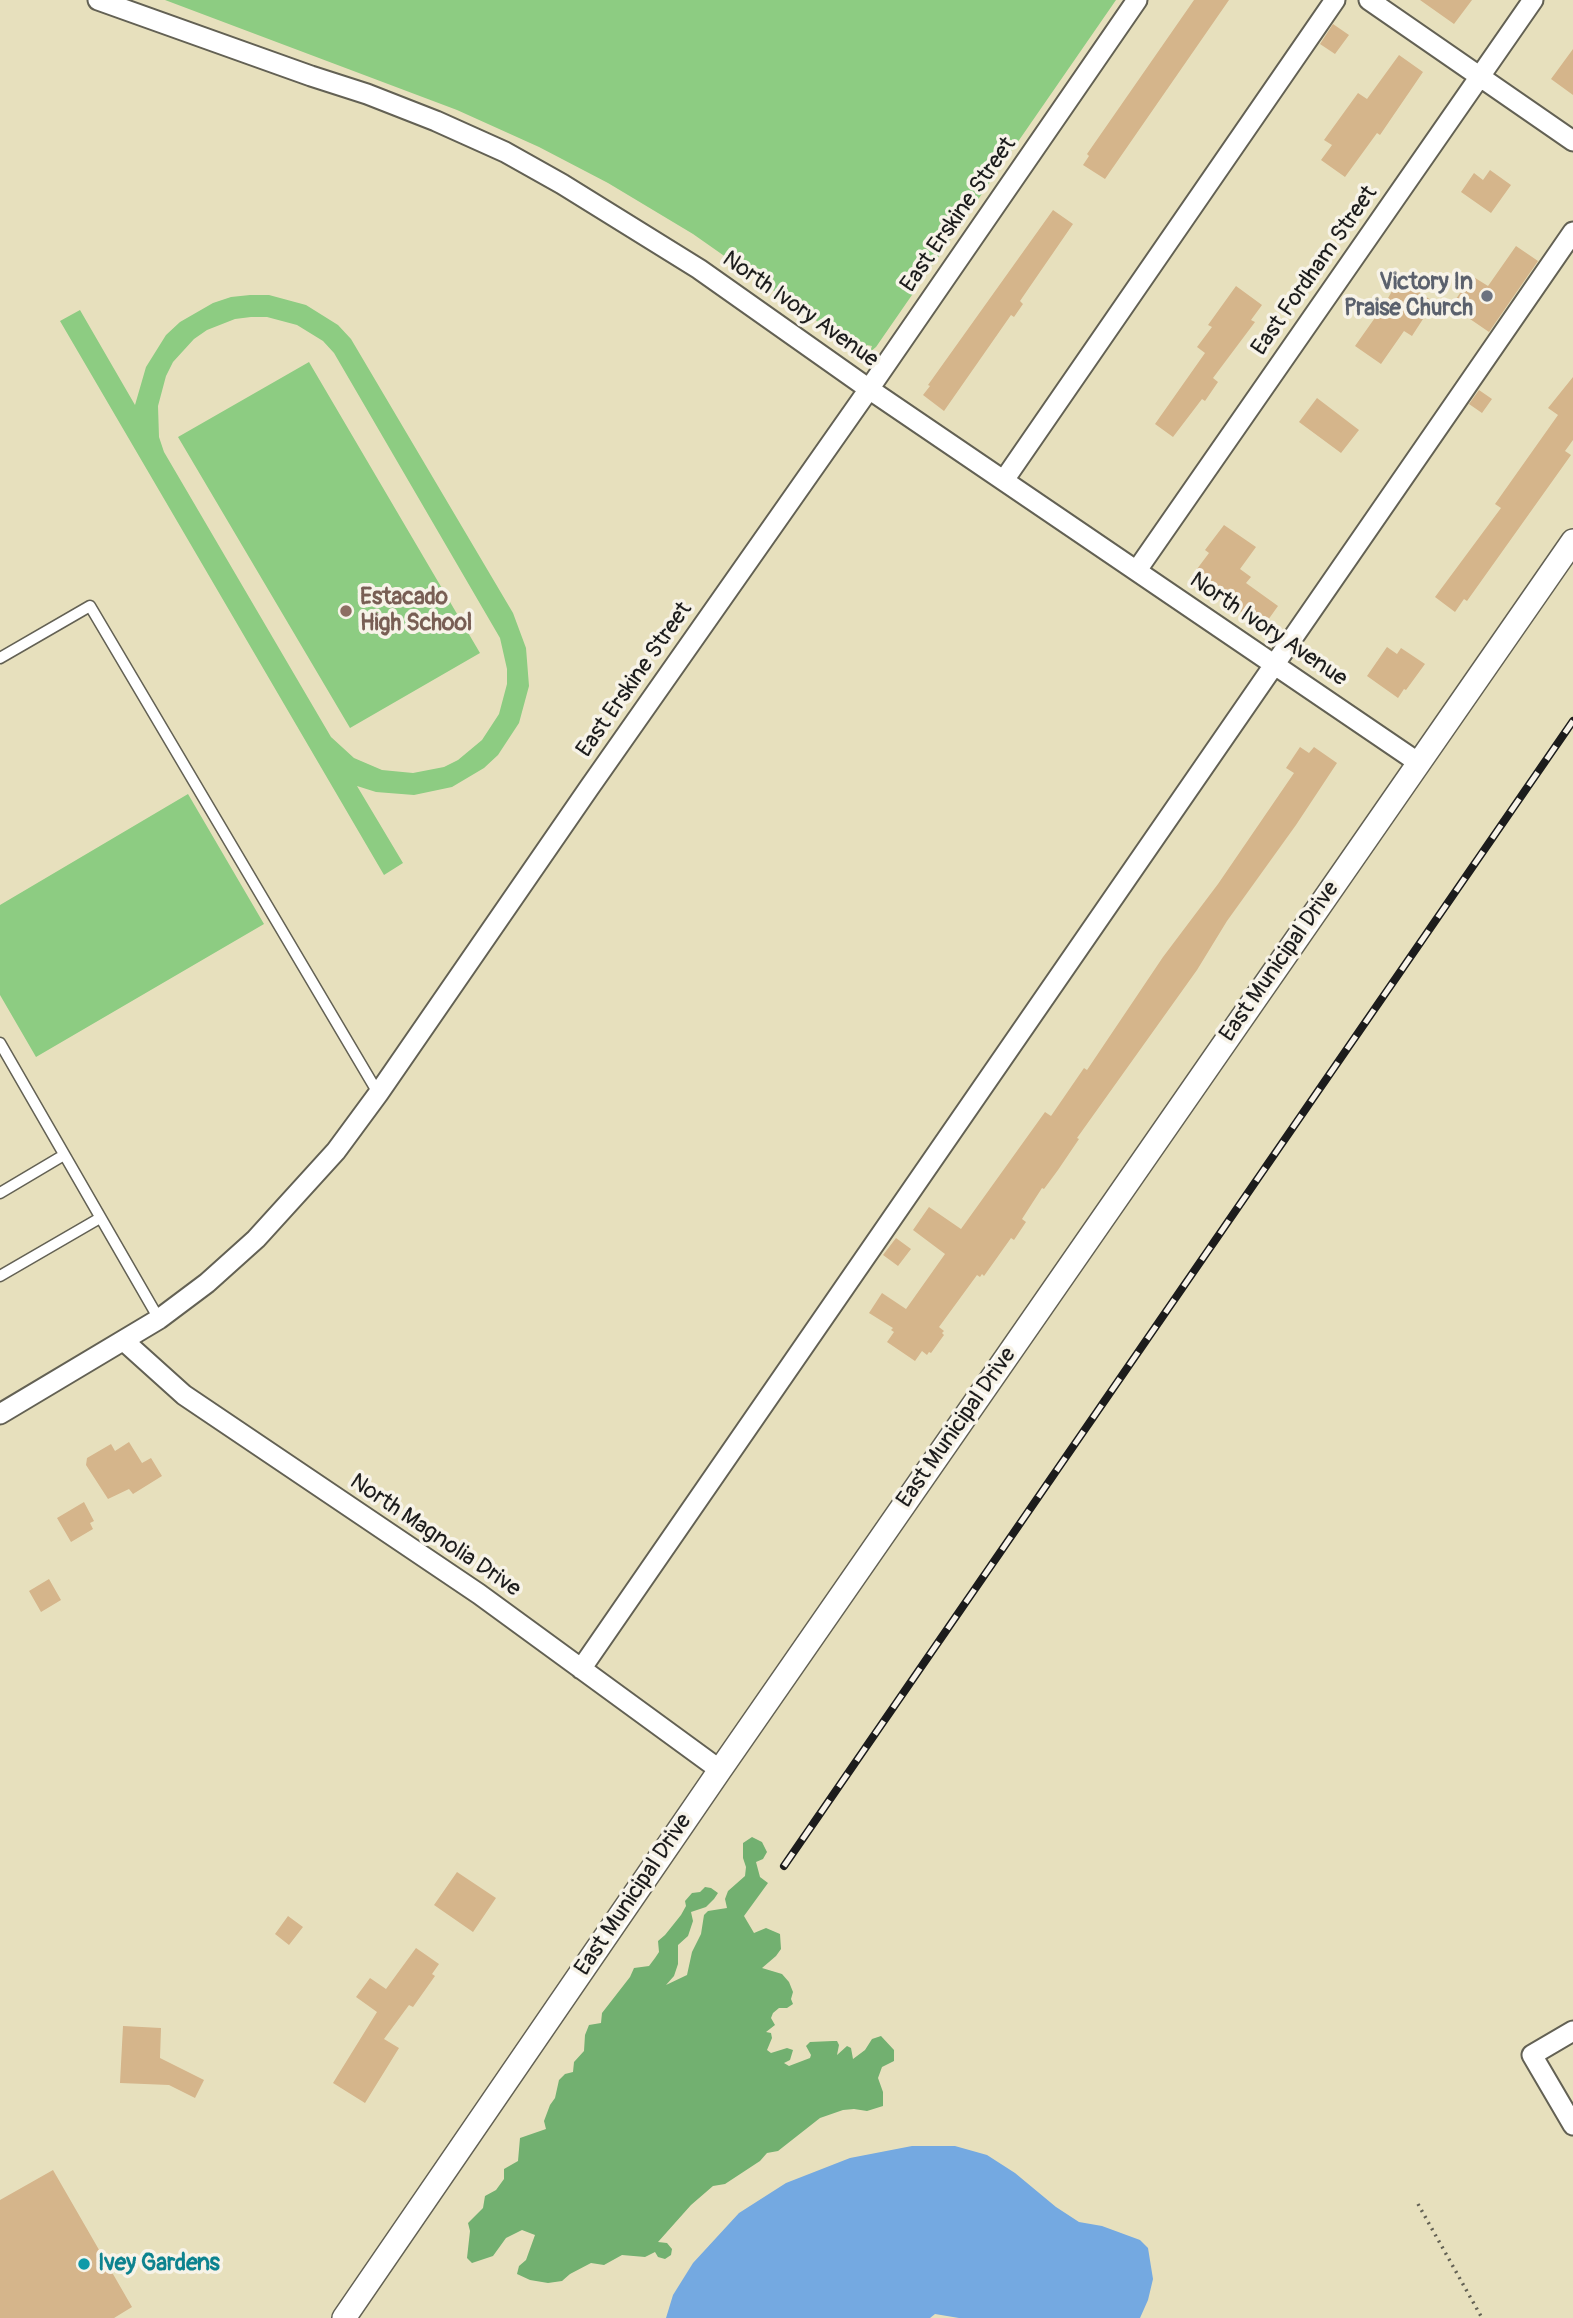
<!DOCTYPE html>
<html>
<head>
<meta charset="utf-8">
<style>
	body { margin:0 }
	canvas { display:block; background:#e7e0bd }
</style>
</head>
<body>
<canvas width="1573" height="2318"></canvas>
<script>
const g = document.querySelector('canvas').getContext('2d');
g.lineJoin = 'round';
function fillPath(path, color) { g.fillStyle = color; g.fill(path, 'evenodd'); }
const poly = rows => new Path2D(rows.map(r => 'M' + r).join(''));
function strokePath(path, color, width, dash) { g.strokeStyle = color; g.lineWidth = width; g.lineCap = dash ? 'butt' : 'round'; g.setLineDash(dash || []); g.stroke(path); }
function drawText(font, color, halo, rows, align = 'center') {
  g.font = font + ' Pangolin,sans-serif'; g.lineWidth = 7; g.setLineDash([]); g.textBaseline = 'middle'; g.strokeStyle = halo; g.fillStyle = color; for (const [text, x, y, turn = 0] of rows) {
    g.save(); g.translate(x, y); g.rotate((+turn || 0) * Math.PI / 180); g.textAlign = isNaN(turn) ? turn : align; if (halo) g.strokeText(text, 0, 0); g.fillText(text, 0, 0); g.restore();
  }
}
fillPath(poly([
	[165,0,1116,0,876,347,870,352,872,346,867,345,865,350,854,347,693,234,608,183,539,147,457,110],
	[250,295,269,295,306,305,338,325,351,339,513,613,526,648,529,686,519,723,498,755,484,768,452,787,414,795,376,792,357,786,403,863,384,875,60,321,80,310,135,405,146,367,166,335,180,322,213,303,231,297],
	[251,317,267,317,297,325,323,341,334,353,500,638,507,669,507,684,499,714,482,740,458,760,444,767,413,773,382,770,354,758,331,737,164,452,159,437,158,406,166,376,173,362,194,339,207,330,235,319],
	[309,362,480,653,350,728,178,437],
	[188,794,264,924,36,1057,0,995,0,905]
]), '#8dcc82');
fillPath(poly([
	[752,1837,762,1842,767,1852,763,1859,756,1862,760,1877,768,1883,744,1916,754,1933,766,1928,780,1934,781,1949,776,1956,762,1968,782,1974,789,1982,793,1992,791,1999,793,2004,787,2008,779,2008,773,2013,771,2018,775,2025,766,2032,771,2033,772,2038,767,2050,771,2053,787,2048,793,2050,790,2060,784,2063,789,2066,810,2058,811,2055,806,2046,810,2042,833,2041,837,2041,839,2045,837,2055,847,2046,851,2048,853,2059,865,2050,872,2039,881,2036,894,2050,894,2061,882,2067,878,2078,883,2092,883,2106,867,2111,854,2109,843,2110,820,2118,778,2151,767,2153,760,2161,725,2184,713,2186,691,2205,658,2242,667,2243,672,2249,671,2255,665,2259,658,2257,655,2252,645,2257,622,2255,604,2265,591,2263,570,2274,562,2281,548,2283,530,2280,517,2274,519,2266,526,2260,535,2235,522,2230,506,2238,493,2256,472,2263,467,2258,470,2231,468,2223,483,2208,485,2196,496,2190,504,2179,504,2169,518,2161,520,2138,546,2129,544,2121,550,2105,555,2098,559,2080,565,2074,573,2072,574,2062,584,2051,585,2035,589,2025,601,2023,602,2013,630,1977,634,1968,649,1966,655,1958,659,1952,658,1941,665,1935,681,1915,686,1906,685,1901,692,1893,700,1892,705,1887,711,1888,718,1893,714,1899,706,1907,691,1912,693,1921,688,1936,678,1945,678,1964,674,1976,666,1985,687,1975,692,1952,701,1934,704,1915,708,1911,727,1908,725,1899,728,1891,745,1876,746,1867,743,1858,743,1843]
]), '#72b070');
fillPath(poly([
	[912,2146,955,2146,987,2155,1015,2173,1056,2207,1079,2222,1102,2226,1140,2240,1148,2248,1153,2279,1148,2300,1140,2318,959,2318,935,2314,930,2318,666,2318,673,2295,693,2263,739,2213,786,2183,850,2158]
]), '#74a9e1');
fillPath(poly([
	[1194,0,1229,0,1105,179,1083,165,1089,156,1087,154],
	[1420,0,1472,0,1454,24],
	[1333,24,1349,35,1335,54,1320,44],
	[1573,49,1573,95,1551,79],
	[1399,55,1423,72,1380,135,1377,133,1345,177,1321,160,1332,145,1324,140,1358,93,1367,99],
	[1490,170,1511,185,1491,213,1461,192,1474,173,1483,180],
	[1053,210,1073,224,1020,301,1023,304,1014,317,1011,315,944,411,923,395,930,386,928,385],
	[1516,246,1538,261,1489,332,1451,306,1472,276,1488,286],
	[1399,279,1434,302,1412,336,1404,331,1381,364,1355,346,1384,305],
	[1236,286,1262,305,1251,320,1255,322,1213,378,1218,382,1205,401,1202,399,1173,437,1155,424,1205,353,1197,347,1212,327,1208,325],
	[1573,377,1573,440,1565,451,1571,455,1467,601,1464,599,1455,612,1435,597,1501,508,1495,504,1558,415,1548,408],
	[1479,390,1492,399,1482,413,1469,404],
	[1317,398,1359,430,1341,453,1299,422],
	[1224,525,1256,547,1240,569,1251,577,1246,583,1278,606,1263,627,1191,577,1209,553,1205,550],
	[1387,647,1397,654,1401,648,1425,664,1406,690,1404,689,1398,698,1367,676],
	[1300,747,1309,753,1314,747,1337,763,1296,825,1227,921,1197,970,1077,1138,1079,1139,1058,1170,1044,1189,1042,1188,1022,1219,1026,1222,1014,1240,1011,1238,984,1276,982,1274,980,1277,977,1275,939,1327,944,1331,942,1333,944,1335,931,1353,929,1352,927,1355,922,1351,915,1361,887,1342,894,1332,891,1330,893,1328,869,1313,882,1293,906,1309,945,1254,913,1230,929,1207,961,1229,1045,1112,1051,1116,1084,1068,1087,1070,1163,957,1218,884,1294,773,1286,768],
	[896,1238,911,1249,898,1266,883,1255],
	[129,1442,142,1463,151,1458,162,1476,133,1494,129,1489,108,1499,86,1465,87,1458,111,1444,115,1451],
	[84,1502,94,1521,90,1523,93,1529,71,1542,57,1518],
	[49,1579,61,1600,41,1612,29,1591],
	[457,1872,496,1898,473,1932,434,1905],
	[288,1916,303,1927,289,1945,275,1934],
	[416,1948,439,1964,432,1974,435,1976,413,2007,409,2005,384,2039,399,2048,365,2103,333,2083,377,2012,356,1997,370,1978,386,1989],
	[123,2026,161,2028,160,2058,204,2080,195,2098,169,2085,120,2083],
	[53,2170,132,2307,114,2318,0,2318,0,2200]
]), '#d5b58b');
const service = poly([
	[0,658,90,606,378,1093],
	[0,1043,159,1319],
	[0,1193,64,1155],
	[0,1276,100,1218]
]);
const minor = poly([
	[98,0,311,76,367,94,436,121,505,152,562,184,699,269,869,389,1419,763],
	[1369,0,1573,141],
	[1004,480,1335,0],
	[1137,570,1533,0],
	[124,1341,184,1395,479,1594,720,1770],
	[0,1414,159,1319,207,1283,256,1239,336,1151,378,1094,589,788,869,389,1137,0],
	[581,1669,1573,232],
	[1573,2031,1532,2055,1573,2125]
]);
const tertiary = poly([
	[344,2318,720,1770,1573,541]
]);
strokePath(service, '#636154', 13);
strokePath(minor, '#636154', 23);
strokePath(tertiary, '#636154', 26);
strokePath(poly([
	[1418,2204,1482,2318]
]), '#636154', 3.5, [2, 5]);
strokePath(service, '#fff', 10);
strokePath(minor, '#fff', 19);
strokePath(tertiary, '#fff', 23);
const rail = poly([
	[784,1866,1573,721]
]);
strokePath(rail, '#1c1c1c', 8);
strokePath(rail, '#f7f3e8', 5, [16]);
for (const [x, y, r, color] of [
	[1487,296,7,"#6b7280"],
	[346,611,7,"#8d6e63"],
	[84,2264,7,"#0f9aa8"]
]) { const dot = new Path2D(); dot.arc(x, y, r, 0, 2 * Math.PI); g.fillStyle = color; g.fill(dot); strokePath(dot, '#f7f3e8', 2.5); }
drawText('23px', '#1c1c1c', '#f7f3e8', [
	["East Erskine Street",959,215,-55],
	["East Fordham Street",1315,271,-55],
	["North Ivory Avenue",800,310,35],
	["North Ivory Avenue",1268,630,34],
	["East Erskine Street",635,680,-55],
	["East Municipal Drive",1280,962,-55],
	["East Municipal Drive",957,1428,-55],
	["North Magnolia Drive",435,1536,34],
	["East Municipal Drive",634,1895,-56]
]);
drawText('bold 23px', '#5b616d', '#f7f3e8', [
	["Victory In",1473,283],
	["Praise Church",1473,309]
], 'right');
drawText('bold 23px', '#785e54', '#f7f3e8', [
	["Estacado",360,598],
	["High School",360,624]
], 'left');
drawText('bold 23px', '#0d838f', '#f7f3e8', [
	["Ivey Gardens",98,2264]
], 'left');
</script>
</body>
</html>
